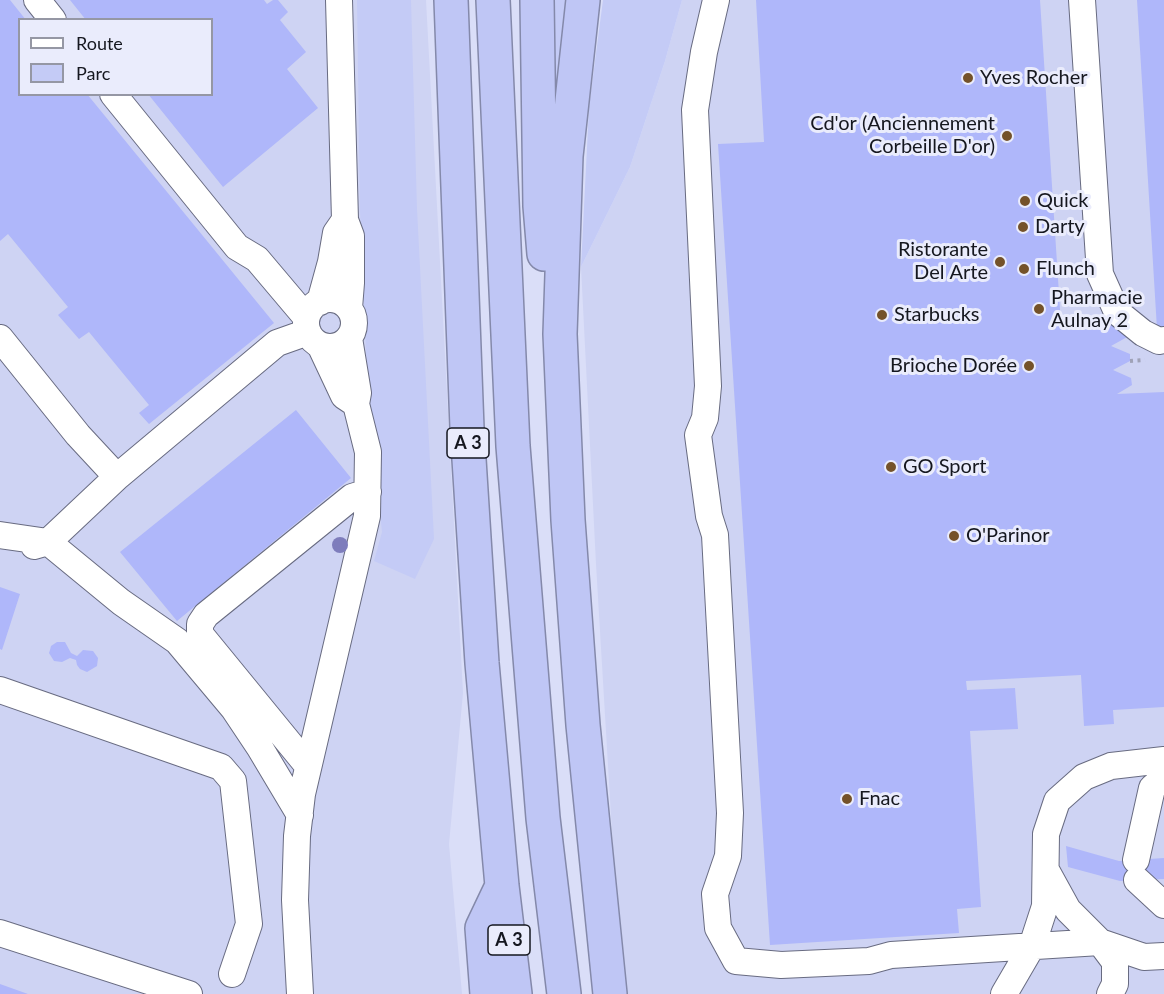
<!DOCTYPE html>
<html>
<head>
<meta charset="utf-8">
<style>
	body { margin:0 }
	#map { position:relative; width:1164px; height:994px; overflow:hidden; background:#dadef8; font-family:Lato,sans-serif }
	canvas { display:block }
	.legend { position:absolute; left:18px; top:18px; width:195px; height:78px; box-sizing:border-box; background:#eaecfc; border:2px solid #9597a4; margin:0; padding:8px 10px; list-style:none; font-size:18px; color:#15171f }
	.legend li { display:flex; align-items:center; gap:12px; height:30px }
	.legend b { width:30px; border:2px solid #9597a4 }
</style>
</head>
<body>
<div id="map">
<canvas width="1164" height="994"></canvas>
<ul class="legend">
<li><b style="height:8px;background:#fff"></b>Route</li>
<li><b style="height:16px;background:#c4cbf6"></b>Parc</li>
</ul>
</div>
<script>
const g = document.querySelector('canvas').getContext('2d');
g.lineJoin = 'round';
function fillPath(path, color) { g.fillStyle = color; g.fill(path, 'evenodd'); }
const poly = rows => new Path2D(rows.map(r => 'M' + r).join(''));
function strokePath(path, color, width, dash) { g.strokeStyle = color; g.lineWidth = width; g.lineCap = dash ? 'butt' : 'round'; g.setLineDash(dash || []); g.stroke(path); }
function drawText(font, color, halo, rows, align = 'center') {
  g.font = font + ' Lato,sans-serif'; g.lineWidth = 6; g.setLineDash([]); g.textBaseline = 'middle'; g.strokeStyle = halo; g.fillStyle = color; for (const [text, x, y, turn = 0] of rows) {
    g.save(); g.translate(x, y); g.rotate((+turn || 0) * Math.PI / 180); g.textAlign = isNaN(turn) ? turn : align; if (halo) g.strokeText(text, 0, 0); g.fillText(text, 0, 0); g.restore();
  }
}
fillPath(poly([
	[0,0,426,0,463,693,449,844,462,994,0,994],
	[20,20,212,20,212,94,20,94],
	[682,0,1164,0,1164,994,625,994,618,933,596,564,581,267,630,167,665,61]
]), '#ced3f3');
fillPath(poly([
	[357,0,411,0,417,209,434,539,415,579,374,561,382,532,368,397,360,211],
	[545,0,570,0,563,104,548,92],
	[603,0,682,0,665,61,630,167,581,267,589,107]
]), '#c4cbf6');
fillPath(poly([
	[0,0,10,0,26,20,20,20,20,94,87,94,274,323,149,424,139,413,149,405,89,332,79,339,58,315,68,307,8,234,0,241],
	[70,0,264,0,267,4,273,0,278,0,288,12,280,20,306,52,287,69,318,108,223,187,148,94,212,94,212,20,86,20],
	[756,0,1040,0,1061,325,1114,322,1129,336,1111,346,1130,354,1130,361,1113,370,1131,378,1132,385,1117,394,1164,392,1164,707,1113,710,1114,724,1084,726,1081,675,966,681,967,690,1015,688,1018,729,970,731,981,907,957,909,959,933,770,945,718,144,764,142],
	[1137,0,1164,0,1164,329,1157,329],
	[296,410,351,478,177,621,120,552],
	[0,587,20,594,2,650,0,649],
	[57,642,65,642,71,653,77,656,83,650,93,651,98,658,97,666,87,672,80,669,77,665,76,660,70,658,62,662,54,661,49,653,50,650,51,646],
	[1066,846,1119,861,1164,858,1164,879,1120,881,1068,867],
	[0,984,28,994,0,994]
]), '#afb7fa');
const minor = poly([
	[37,0,53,20],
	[339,0,345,220,351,236,351,283,349,308],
	[716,0,704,52,695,110,708,386,705,418,698,435,709,516,715,535,730,813,728,856,715,894,718,928,736,961,781,965,869,961,891,955,1100,942,1144,957,1164,956],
	[1082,0,1100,274,1117,312,1143,333,1159,341,1164,340],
	[113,94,237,247,257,259,306,317],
	'306 323a24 24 0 1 1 48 0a24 24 0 1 1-48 0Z',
	[320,302,331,262,336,233,345,220],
	[0,338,78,435,117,477],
	[320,345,344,396,356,404],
	[0,535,48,542,121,602,177,641,234,709,260,748,300,815],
	[34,546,48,542,117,477,277,343,308,332],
	[0,690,221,767,233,781,249,924,232,974],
	[308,766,200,634,200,624,206,615,352,497,368,492],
	[1136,860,1152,788,1164,778],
	[1046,870,1068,910,1100,942,1115,962,1115,984,1110,994],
	[1137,880,1164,905],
	[0,933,189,994],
	[300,994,295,900,297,836,302,794,367,516,368,452,356,404,358,393,349,338],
	[1004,994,1032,946,1045,906,1046,834,1057,801,1084,777,1111,766,1164,760]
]);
const highway = poly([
	[451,0,467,428,482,663,502,886,515,994],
	[493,0,513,446,543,818,564,994],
	[537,0,540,206,544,254],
	[583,0,566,156,560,334,568,520,583,725,610,994],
	[487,994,482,928,502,886]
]);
strokePath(minor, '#686b81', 28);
strokePath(highway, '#8489aa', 36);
strokePath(poly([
	[1130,361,1145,360]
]), '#9fa2b7', 4, [3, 4.5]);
strokePath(minor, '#fff', 26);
strokePath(highway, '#bfc6f5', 33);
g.fillStyle = '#7e7dbc';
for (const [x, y] of [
	[340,545]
]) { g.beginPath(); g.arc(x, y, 8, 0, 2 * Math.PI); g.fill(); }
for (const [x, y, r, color] of [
	[968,78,6,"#74522a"],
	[1007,136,6,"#74522a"],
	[1025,201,6,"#74522a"],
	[1023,227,6,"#74522a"],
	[1000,262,6,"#74522a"],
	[1024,269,6,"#74522a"],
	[1039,309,6,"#74522a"],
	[882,315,6,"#74522a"],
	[1029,366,6,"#74522a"],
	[891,467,6,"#74522a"],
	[954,536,6,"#74522a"],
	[847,799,6,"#74522a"]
]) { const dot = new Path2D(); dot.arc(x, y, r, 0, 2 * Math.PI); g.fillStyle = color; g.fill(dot); strokePath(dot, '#eaecfc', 2); }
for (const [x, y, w] of [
	[468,443,42],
	[509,940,42]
]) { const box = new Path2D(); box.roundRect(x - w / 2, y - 15, w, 30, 4.5); g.fillStyle = '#eaecfc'; g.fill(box); strokePath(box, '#15171f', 1.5); }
drawText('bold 18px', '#15171f', null, [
	["A 3",468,443],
	["A 3",509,940]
]);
drawText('20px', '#15171f', '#eaecfc', [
	["Yves Rocher",980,78],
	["Cd'or (Anciennement",995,124,"right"],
	["Corbeille D'or)",995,147,"right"],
	["Quick",1037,201],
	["Darty",1035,227],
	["Ristorante",988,250,"right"],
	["Del Arte",988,273,"right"],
	["Flunch",1036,269],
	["Pharmacie",1051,298],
	["Aulnay 2",1051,321],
	["Starbucks",894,315],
	["Brioche Dorée",1017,366,"right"],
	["GO Sport",903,467],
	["O'Parinor",966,536],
	["Fnac",859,799]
], 'left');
</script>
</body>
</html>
